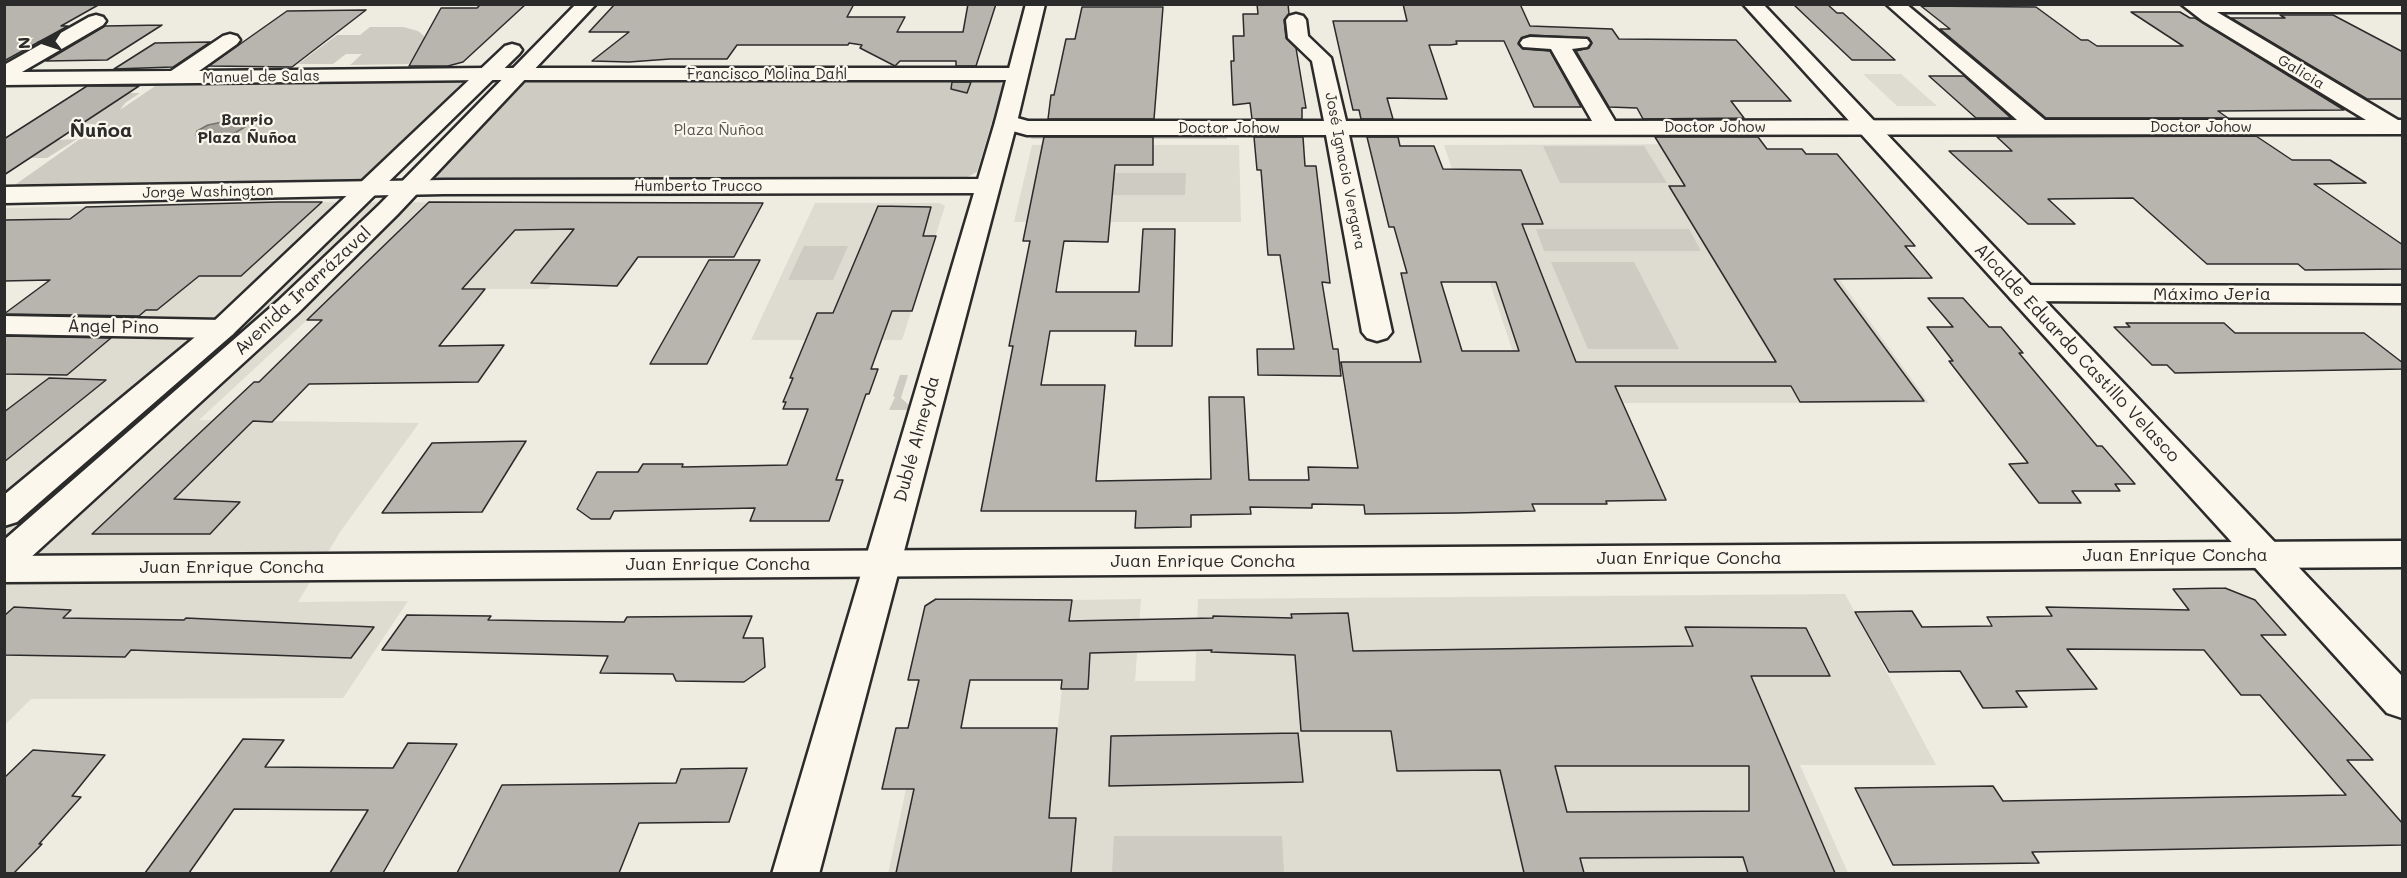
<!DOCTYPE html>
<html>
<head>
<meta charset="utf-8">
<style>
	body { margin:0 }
	#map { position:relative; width:2407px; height:878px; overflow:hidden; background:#eeebe0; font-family:Mali,sans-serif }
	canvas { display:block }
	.frame { position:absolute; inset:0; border:6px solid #2b2b2b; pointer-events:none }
	.north { position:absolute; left:12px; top:12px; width:60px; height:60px; -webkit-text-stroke:4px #fbf7ec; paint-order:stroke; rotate:267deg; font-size:16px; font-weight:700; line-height:24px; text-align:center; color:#2b2b2b }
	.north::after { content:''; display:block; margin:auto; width:21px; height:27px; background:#2b2b2b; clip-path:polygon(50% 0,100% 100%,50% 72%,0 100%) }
</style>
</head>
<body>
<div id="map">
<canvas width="2407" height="878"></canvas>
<div class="frame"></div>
<div class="north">N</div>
</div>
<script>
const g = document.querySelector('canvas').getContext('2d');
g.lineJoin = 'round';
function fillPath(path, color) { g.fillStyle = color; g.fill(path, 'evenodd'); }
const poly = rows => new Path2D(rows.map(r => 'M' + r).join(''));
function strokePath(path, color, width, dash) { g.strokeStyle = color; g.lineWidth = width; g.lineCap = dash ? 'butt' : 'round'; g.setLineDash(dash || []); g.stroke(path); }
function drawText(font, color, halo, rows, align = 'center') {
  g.font = font + ' Mali,sans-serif'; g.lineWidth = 4.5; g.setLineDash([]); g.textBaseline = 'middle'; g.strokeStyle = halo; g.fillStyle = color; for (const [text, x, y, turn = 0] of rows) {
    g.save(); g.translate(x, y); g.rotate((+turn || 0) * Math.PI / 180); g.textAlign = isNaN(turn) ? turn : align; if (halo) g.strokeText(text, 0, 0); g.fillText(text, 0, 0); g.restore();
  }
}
fillPath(poly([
	[1863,74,1901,74,1937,106,1897,106],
	[1752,144,1784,203,1929,403,1530,403,1444,145],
	[1032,145,1239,145,1241,222,1014,222],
	[278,202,618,203,548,289,485,289,458,322,307,320,199,420,419,423,340,532,298,602,408,601,343,698,31,699,5,725,5,340,97,273,5,262,5,208],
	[815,203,940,203,945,206,902,340,751,340],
	[1845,594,1936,765,1800,765,1848,873,1867,873,888,874,906,789,1051,788,1072,600,1141,599,1135,681,1195,681,1198,599]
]), '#dedbd1');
fillPath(poly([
	[370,27,403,27,418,31,424,36,428,47,408,64,350,65,362,54,346,54,333,64,298,64,337,35,360,35],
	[995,78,1003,85,977,172,960,181,439,181,436,176,517,86,533,80],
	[460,80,462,82,461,84,365,178,355,183,9,189,100,125,83,123,120,98,114,93,140,93,125,103,120,110,161,82],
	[1047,133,1054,136,1143,136,1147,133,1151,137,1170,137,1173,133,1177,137,1208,137,1214,133,1226,133,1227,139,1031,139,1032,134],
	[77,139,47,158,31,158,57,140],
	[1543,146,1644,146,1667,183,1560,183],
	[1101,173,1186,173,1185,195,1098,195],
	[1536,229,1689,229,1701,251,1544,251],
	[804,246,848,246,833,280,788,280],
	[1551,262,1634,262,1679,349,1588,349],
	[900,375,908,375,901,398,909,405,908,410,889,410,895,397,893,396],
	[1114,836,1282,836,1284,873,1112,873]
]), '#cecbc2');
const water = poly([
	[232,120,243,121,245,127,233,134,220,138,206,139,196,135,197,131,208,125,232,120]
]);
fillPath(water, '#a4a29a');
strokePath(water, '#74726e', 1.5);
const building = poly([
	[4,4,100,4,61,26,68,26,4,61,4,4],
	[481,4,526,4,463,62,448,66,409,66,441,8,477,8,481,4],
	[615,4,854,4,847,17,905,17,897,32,963,32,968,4,996,4,976,66,956,66,956,61,900,61,895,66,860,48,862,45,849,43,848,45,737,45,727,59,670,59,629,62,592,61,629,32,589,32,615,4],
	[1257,4,1288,4,1289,14,1284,20,1286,38,1296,48,1306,108,1302,108,1302,119,1252,119,1250,103,1233,105,1231,61,1234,61,1233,36,1244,36,1243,14,1258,14,1257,4],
	[1403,4,1520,4,1530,26,1612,29,1619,39,1736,40,1791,101,1731,101,1744,118,1643,119,1637,108,1609,107,1576,51,1589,48,1592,43,1589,38,1530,35,1521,38,1518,44,1523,49,1550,51,1581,107,1534,107,1504,41,1456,41,1457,44,1450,45,1429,45,1447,99,1387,98,1393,119,1361,119,1359,110,1353,110,1333,21,1407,21,1403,4],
	[1793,4,1827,4,1837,13,1843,13,1895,60,1852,60,1793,4],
	[1921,6,2036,7,2081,40,2088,40,2097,46,2183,46,2131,12,2180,12,2190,18,2195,18,2344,110,2218,111,2228,118,2046,118,1940,29,1950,29,1921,6],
	[1082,7,1163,7,1154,119,1048,119,1051,95,1054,95,1066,39,1075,39,1082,7],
	[366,10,292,67,209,66,287,11,366,10],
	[2280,15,2333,15,2403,52,2403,99,2367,99,2231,18,2285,18,2280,15],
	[162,25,107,60,46,61,105,26,162,25],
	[210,42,173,67,114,69,155,43,210,42],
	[1929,76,1964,76,2011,118,1976,118,1929,76],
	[952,82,971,82,967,93,951,89,952,82],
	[87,86,139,86,4,175,4,139,87,86],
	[2256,136,2292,160,2330,160,2366,183,2314,184,2403,245,2403,269,2305,270,2298,264,2207,264,2133,198,2048,199,2075,224,2028,224,1949,151,2012,151,1997,137,2256,136],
	[1044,137,1153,137,1153,165,1115,165,1108,242,1064,241,1056,292,1139,292,1143,229,1175,229,1172,346,1135,346,1136,331,1050,331,1041,385,1105,385,1096,481,1211,479,1209,397,1244,397,1249,480,1309,480,1308,467,1358,468,1341,362,1421,362,1401,273,1407,273,1394,227,1389,227,1367,137,1398,137,1400,146,1434,146,1443,169,1521,170,1543,224,1522,224,1576,362,1776,362,1669,186,1685,186,1655,137,1758,137,1767,149,1802,149,1806,154,1837,154,1915,246,1905,246,1932,278,1834,279,1924,401,1800,402,1791,386,1615,386,1666,500,1606,501,1607,504,1532,504,1535,511,1457,513,1365,514,1364,505,1312,504,1312,508,1250,507,1251,514,1191,515,1191,527,1135,528,1136,511,981,511,1013,346,1009,346,1030,241,1023,241,1044,137],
	[1441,282,1496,282,1519,351,1462,351,1441,282],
	[1254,137,1303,137,1305,166,1316,166,1330,283,1322,282,1333,349,1338,349,1341,376,1258,375,1257,349,1294,349,1280,255,1268,255,1261,170,1257,170,1254,137],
	[278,202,322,202,241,276,199,276,157,310,146,310,139,316,4,314,50,280,4,281,4,220,70,219,86,207,278,202],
	[429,202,763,203,734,257,638,257,617,286,531,283,574,229,515,230,462,289,485,289,439,346,504,345,478,382,309,384,272,422,253,421,174,499,240,502,210,534,92,534,254,382,259,382,322,320,307,320,429,202],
	[878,206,931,207,923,236,936,236,912,311,892,311,871,369,878,369,869,394,866,394,836,480,843,480,829,521,750,521,755,508,614,511,610,519,591,519,577,509,597,472,638,472,643,464,683,464,682,467,787,465,808,409,783,409,786,402,783,402,793,378,790,378,817,313,833,313,878,206],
	[709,260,760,260,707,364,650,364,709,260],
	[1928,298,1963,298,1989,327,2001,327,2023,353,2019,353,2097,446,2102,446,2135,484,2115,484,2120,491,2072,491,2081,503,2039,503,2009,464,2028,463,1949,361,1953,361,1927,327,1953,327,1928,298],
	[2126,323,2224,323,2235,333,2364,333,2403,363,2403,369,2175,373,2167,365,2152,365,2114,327,2130,327,2126,323],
	[4,336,111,338,67,375,4,374,4,336],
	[49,378,106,380,4,462,4,412,49,378],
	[526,441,482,512,382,513,432,443,526,441],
	[2225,588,2255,600,2286,635,2261,635,2373,760,2347,760,2403,824,2403,845,2032,852,2039,863,1893,865,1855,788,1993,786,2003,801,2346,795,2260,695,2241,695,2204,650,2067,649,2097,689,2016,691,2027,707,1983,708,1960,671,1889,672,1855,612,1912,611,1922,627,1992,626,1987,617,2052,616,2046,607,2189,610,2173,589,2225,588],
	[936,599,1072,600,1069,621,1213,618,1213,616,1292,618,1291,614,1348,613,1353,651,1693,646,1685,627,1806,628,1830,676,1751,676,1835,873,1748,873,1743,857,1580,858,1584,873,1524,873,1500,770,1397,771,1391,731,1301,731,1295,655,1211,652,1212,650,1090,653,1088,689,1061,689,1062,680,970,680,961,728,1057,728,1049,818,1076,818,1071,873,896,873,914,789,882,789,896,728,908,728,919,680,908,680,925,606,936,599],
	[1555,766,1749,766,1749,811,1567,812,1555,766],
	[14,607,71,610,63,618,184,620,186,618,374,627,351,658,131,650,125,657,4,655,4,616,14,607],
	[407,615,491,616,488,620,624,622,627,617,752,616,743,638,763,638,765,667,744,682,676,681,673,674,600,673,608,656,382,650,407,615],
	[1298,733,1303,782,1109,786,1111,736,1298,733],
	[243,739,284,740,265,767,393,768,408,743,457,744,383,873,330,873,368,810,234,809,189,873,145,873,243,739],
	[33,750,105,755,72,796,81,797,39,844,42,844,14,873,4,873,4,778,33,750],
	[747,768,729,822,639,823,619,873,457,873,502,785,676,783,681,769,747,768]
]);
fillPath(building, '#b8b5ae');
strokePath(building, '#2b2b2b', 1.5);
const minor = poly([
	[1886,4,1906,4,2045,120,2366,120,2203,21,2181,4,2402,4,2402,12,2217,12,2398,120,2402,120,2402,134,1349,135,1392,332,1387,338,1377,341,1367,338,1362,332,1326,135,1027,135,998,127,995,122,998,117,1006,115,1028,121,1324,121,1312,61,1288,38,1286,20,1289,16,1296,14,1303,16,1306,20,1308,36,1331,58,1346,121,1592,121,1551,49,1523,47,1520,43,1523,39,1530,37,1587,39,1590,43,1587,47,1572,49,1615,121,2017,120,1886,4],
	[96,15,103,17,106,21,103,25,22,72,171,71,223,36,230,34,237,36,240,40,237,44,199,71,486,68,1017,68,1025,69,1028,74,1025,79,1017,80,486,80,4,85,4,65,89,17,96,15],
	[986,179,995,181,998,186,995,191,986,193,444,194,4,203,4,187,444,180,986,179],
	[2021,285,2402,286,2402,303,2021,301,2011,299,2007,293,2011,287,2021,285],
	[4,316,222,320,232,323,237,329,232,335,222,338,4,334,4,316],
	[2402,541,2402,567,4,582,4,556,2402,541]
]);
const major = poly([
	[576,4,596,4,397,215,298,313,17,570,4,574,4,540,278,301,379,205,576,4],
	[1026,4,1045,4,1017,122,819,874,772,874,995,122,1026,4],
	[1743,4,1763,4,2402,676,2402,718,2387,713,1743,4],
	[512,44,519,46,522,50,519,54,232,335,17,522,4,526,4,495,212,323,505,46,512,44]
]);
strokePath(minor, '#2b2b2b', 5);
strokePath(major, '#2b2b2b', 5);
fillPath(minor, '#fbf7ec');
fillPath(major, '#fbf7ec');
drawText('15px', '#2b2b2b', '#fbf7ec', [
	["Galicia",2301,72,31],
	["Francisco Molina Dahl",767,74],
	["Manuel de Salas",261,77,-1],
	["Doctor Johow",1715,127],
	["Doctor Johow",2201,127],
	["Doctor Johow",1229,128],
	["José Ignacio Vergara",1345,171,79],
	["Humberto Trucco",698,186],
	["Jorge Washington",208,192,-1]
]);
drawText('15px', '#545351', '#fbf7ec', [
	["Plaza Ñuñoa",719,130]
]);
drawText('bold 16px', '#2b2b2b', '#fbf7ec', [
	["Barrio",247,120],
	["Plaza Ñuñoa",247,138]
]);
drawText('18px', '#2b2b2b', '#fbf7ec', [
	["Avenida Irarrázaval",303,291,-43],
	["Máximo Jeria",2212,294],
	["Ángel Pino",113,327,1],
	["Alcalde Eduardo Castillo Velasco",2077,353,47],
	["Dublé Almeyda",917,439,-75],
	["Juan Enrique Concha",2175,555],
	["Juan Enrique Concha",1689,558],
	["Juan Enrique Concha",1203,561],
	["Juan Enrique Concha",718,564],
	["Juan Enrique Concha",232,567]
]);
drawText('bold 20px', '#2b2b2b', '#fbf7ec', [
	["Ñuñoa",101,131]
]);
</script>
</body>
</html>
